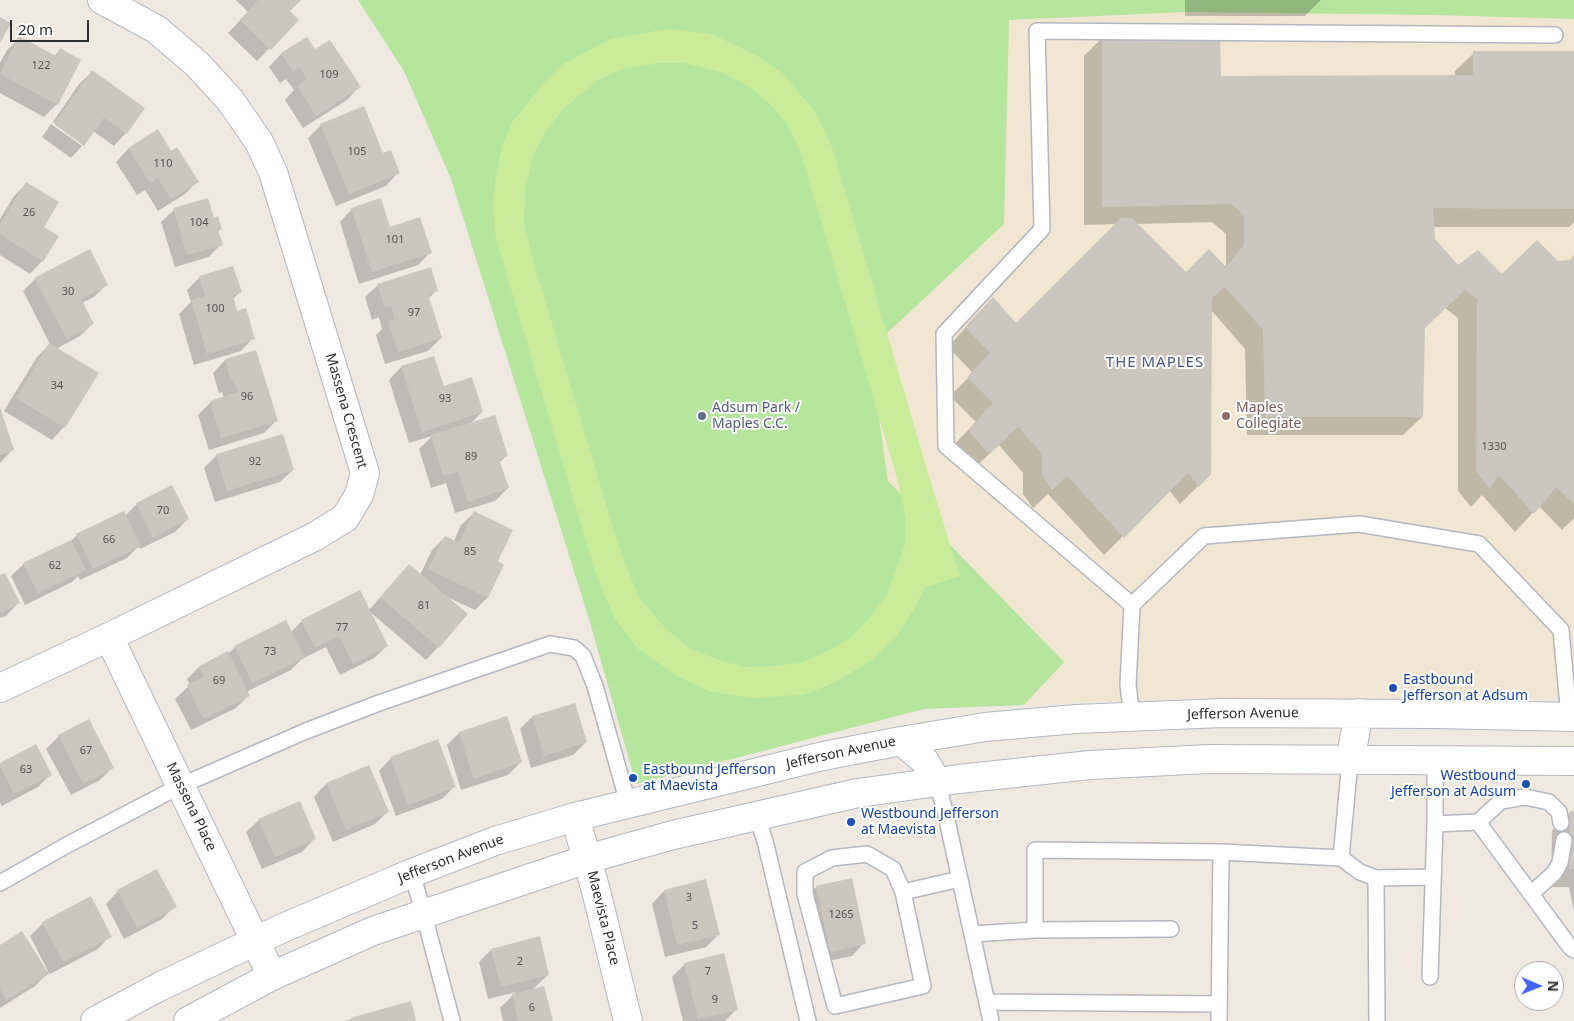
<!DOCTYPE html>
<html>
<head>
<meta charset="utf-8">
<style>
	body { margin:0 }
	#map { position:relative; width:1574px; height:1021px; overflow:hidden; background:#efe9e1; font-family:"Noto Sans",sans-serif }
	canvas { display:block }
	.north { position:absolute; left:1514px; top:961px; width:50px; height:50px; box-sizing:border-box; background:#fff; border:1px solid #ababab; border-radius:50%; rotate:91deg; font-size:14px; font-weight:700; line-height:20px; text-align:center; color:#2e2e2e }
	.north::after { content:''; display:block; margin:auto; width:18px; height:22px; background:#4264fb; clip-path:polygon(50% 0,100% 100%,50% 72%,0 100%) }
	.scale { position:absolute; left:10px; top:20px; width:79px; height:22px; box-sizing:border-box; border:2px solid #2e2e2e; border-top:0; padding-left:6px; font-size:15px; line-height:18px; white-space:nowrap; color:#2e2e2e; -webkit-text-stroke:4px #fff; paint-order:stroke }
</style>
</head>
<body>
<div id="map">
<canvas width="1574" height="1021"></canvas>
<div class="north">N</div>
<div class="scale">20 m</div>
</div>
<script>
const g = document.querySelector('canvas').getContext('2d');
g.lineJoin = 'round';
function fillPath(path, color) { g.fillStyle = color; g.fill(path, 'evenodd'); }
const poly = rows => new Path2D(rows.map(r => 'M' + r).join(''));
function strokePath(path, color, width, dash) { g.strokeStyle = color; g.lineWidth = width; g.lineCap = dash ? 'butt' : 'round'; g.setLineDash(dash || []); g.stroke(path); }
function drawText(font, color, halo, rows, align = 'center') {
  g.font = font + ' "Noto Sans",sans-serif'; g.lineWidth = 4; g.setLineDash([]); g.textBaseline = 'middle'; g.strokeStyle = halo; g.fillStyle = color; for (const [text, x, y, turn = 0] of rows) {
    g.save(); g.translate(x, y); g.rotate((+turn || 0) * Math.PI / 180); g.textAlign = isNaN(turn) ? turn : align; if (halo) g.strokeText(text, 0, 0); g.fillText(text, 0, 0); g.restore();
  }
}
fillPath(poly([
	[1187,12,1435,15,1574,19,1574,699,1186,698,1024,705,1064,661,887,481,869,350,1004,224,1008,20]
]), '#f0e6d1');
fillPath(poly([
	[358,0,1574,0,1574,19,1435,15,1187,12,1009,20,1004,224,869,350,888,481,1064,662,1024,705,924,709,636,784,589,619,451,179,404,71]
]), '#b6e59e');
fillPath(poly([
	[669,29,712,34,761,58,783,74,814,110,829,139,835,156,933,490,960,576,925,587,916,606,895,638,870,661,836,682,803,695,751,698,711,692,679,677,638,649,615,619,596,575,495,236,493,202,497,169,503,143,513,121,544,83,563,64,610,39],
	[658,63,683,63,720,72,746,85,769,103,787,124,799,149,804,164,899,485,905,517,905,544,887,594,869,618,850,638,831,649,800,663,773,666,744,667,719,660,691,649,667,630,639,597,627,568,614,531,533,259,524,224,525,189,533,155,547,130,563,109,598,80,624,69]
]), '#c9ec9a');
fillPath(poly([
	[236,0,299,0,288,11,297,20,257,61,228,33,248,12],
	[1185,0,1321,0,1305,16,1185,16],
	[20,38,54,56,60,50,80,61,57,104,44,117,0,93,0,63,7,50],
	[306,38,315,51,359,87,347,100,303,128,285,100,294,90,286,79,280,83,269,67,281,54],
	[1102,38,1219,78,1455,77,1455,71,1474,53,1574,52,1574,222,1569,227,1433,227,1433,240,1458,267,1502,276,1557,263,1569,262,1574,256,1574,518,1562,530,1539,506,1515,532,1482,495,1471,507,1458,491,1458,318,1445,308,1424,328,1422,417,1403,435,1247,435,1245,349,1211,310,1198,486,1180,504,1169,490,1104,555,1048,494,1033,508,1023,494,1023,473,999,445,970,472,950,449,976,422,950,396,973,373,948,347,974,318,1016,325,1117,224,1084,225,1084,56],
	[1212,222,1226,234,1226,265,1224,267,1186,274,1136,224],
	[92,72,126,133,114,146,93,131,83,146,83,144,53,122,79,84],
	[51,124,82,146,71,158,42,137],
	[321,125,382,155,398,173,386,186,336,206,308,138],
	[157,131,171,152,198,181,185,194,158,211,145,190,137,195,116,162,128,149],
	[27,183,42,227,42,261,30,274,0,255,0,219,14,196],
	[352,209,389,228,431,252,418,265,359,284,340,222],
	[174,210,214,219,221,229,217,232,221,244,209,257,175,267,161,222],
	[200,277,240,292,233,299,236,312,253,338,241,351,194,365,179,314,191,302,187,290],
	[35,279,107,284,94,297,82,303,92,324,80,336,56,349,64,427,52,440,4,411,37,357,50,344,23,291],
	[378,285,437,290,428,299,441,338,428,351,385,364,376,335,382,329,379,317,372,320,365,297],
	[255,351,276,421,264,433,209,450,198,415,211,402,224,398,222,392,219,393,213,373,225,360],
	[401,367,443,388,482,412,469,425,507,455,499,463,508,488,495,501,455,513,446,483,431,488,419,449,432,436,409,443,389,380],
	[0,410,12,450,0,463],
	[217,455,293,470,280,482,215,502,204,468],
	[172,486,188,519,175,532,140,549,139,546,127,558,80,580,78,576,72,582,25,605,11,576,24,564,71,541,77,535,125,516,137,504],
	[474,513,496,562,502,565,487,598,475,610,447,597,438,647,426,660,369,611,387,646,374,658,340,675,326,647,302,659,291,670,246,692,248,696,236,708,191,730,175,699,190,685,187,679,199,667,228,654,235,647,291,632,302,621,369,610,409,565,420,575,432,550,445,537,454,541,461,525],
	[0,577,18,603,6,616,0,618],
	[532,717,586,742,573,755,531,768,520,729],
	[459,733,521,762,508,775,461,790,447,745],
	[59,736,112,768,100,780,71,795,46,749],
	[391,758,455,786,442,799,396,816,379,771],
	[0,765,51,774,38,787,2,806,0,803],
	[369,766,388,811,375,824,333,842,314,797,326,784],
	[1570,812,1574,812,1574,911,1569,887,1551,887,1552,831],
	[259,820,314,839,302,852,262,869,246,832],
	[816,887,864,943,852,956,818,963,804,899],
	[118,891,175,906,162,919,124,939,106,904],
	[664,891,719,934,706,947,665,957,652,904],
	[43,923,110,936,98,949,50,974,49,972,35,986,0,1008,0,947,47,972,48,971,30,936],
	[491,950,548,975,532,990,552,1021,503,1021,500,1008,516,992,488,999,479,962],
	[685,964,737,1009,725,1021,683,1021,672,977]
]), '#0003');
fillPath(poly([
	[258,0,301,0,290,11,299,20,271,50,240,20],
	[0,17,11,23,0,43],
	[19,36,56,56,60,48,81,60,58,105,0,74],
	[1102,36,1220,36,1221,76,1473,75,1473,51,1574,51,1574,209,1433,208,1435,239,1458,265,1478,250,1502,274,1537,240,1558,261,1570,260,1574,255,1574,504,1556,487,1534,514,1499,475,1490,489,1476,472,1477,299,1465,290,1425,328,1423,417,1265,417,1263,330,1225,287,1212,298,1211,474,1199,487,1188,473,1124,538,1067,476,1052,490,1042,475,1042,454,1018,427,989,454,968,430,993,403,967,377,990,353,965,327,993,297,1016,323,1121,218,1132,218,1186,272,1209,249,1226,267,1244,245,1244,215,1231,204,1102,207],
	[307,37,315,49,330,40,361,87,316,116,297,86,307,79,299,67,293,72,281,53],
	[92,70,145,108,127,134,104,118,84,146,54,124],
	[364,106,383,153,391,150,400,173,349,194,320,124],
	[158,129,171,151,177,147,199,182,171,199,158,178,150,183,128,148],
	[26,182,59,202,44,227,59,236,43,262,0,234,0,224],
	[208,198,214,218,218,216,222,229,218,230,223,245,187,255,173,208],
	[381,198,390,227,420,217,432,253,372,272,351,208],
	[90,249,108,285,81,299,94,324,67,339,34,278],
	[233,266,242,292,233,295,237,311,246,308,255,339,207,354,191,300,205,296,199,276],
	[431,267,438,291,428,294,442,338,398,352,388,321,395,319,391,306,385,308,377,284],
	[49,343,99,373,65,428,16,398],
	[256,350,278,421,221,438,210,401,238,392,234,380,231,381,225,359],
	[434,356,444,386,472,377,483,412,422,432,401,366],
	[0,407,14,450,0,455],
	[495,415,508,456,499,459,509,488,468,502,458,472,443,476,431,435],
	[283,434,294,470,227,491,216,454],
	[172,485,189,519,153,538,136,503],
	[124,511,141,546,93,569,76,534],
	[474,511,513,530,498,561,504,565,488,598,428,569,445,536,459,542],
	[71,540,86,570,38,593,23,563],
	[409,564,468,614,439,648,380,597],
	[5,573,20,603,0,613,0,575],
	[360,590,388,646,353,664,339,636,315,648,301,620],
	[286,620,305,658,253,683,234,646],
	[228,651,250,696,203,719,187,685,204,677,199,666],
	[575,703,587,742,544,756,532,716],
	[507,716,522,762,474,779,459,732],
	[89,719,114,768,83,784,58,735],
	[438,739,456,787,408,805,390,757],
	[36,744,52,775,14,794,0,766,0,763],
	[369,765,389,812,346,830,326,783],
	[300,801,316,839,275,857,258,819],
	[1570,811,1574,811,1574,869,1569,869],
	[157,869,177,907,137,928,117,890],
	[852,878,866,944,830,952,816,886],
	[706,879,720,935,677,945,664,890],
	[91,896,112,937,63,962,42,922],
	[22,931,49,974,7,1000,0,989,0,945],
	[540,936,549,975,501,987,491,949],
	[724,953,738,1010,698,1019,684,963],
	[544,986,553,1021,518,1021,512,994],
	[411,1001,416,1021,345,1021,354,1017]
]), '#cbc7bf');
const lane = poly([
	[1132,605,946,446,944,334,1042,229,1037,31,1555,35],
	[1132,717,1128,685,1132,605,1204,536,1359,524,1479,544,1561,630,1569,717],
	[1435,761,1435,824,1478,822,1570,947,1574,950],
	[937,782,945,811,991,1021],
	[757,815,766,845,808,1021],
	[1478,822,1501,801,1525,797,1549,802,1559,812,1561,823],
	[867,854,893,869,903,892,923,986,835,1006,805,894,805,872,832,858,867,854],
	[1341,858,1360,872,1376,878,1433,877],
	[412,873,424,915,452,1021],
	[1376,878,1377,1021],
	[0,883,67,845,180,786,306,731,379,703,550,644,574,648,583,656,595,686,628,803],
	[903,892,960,879],
	[1531,894,1554,873,1560,863,1564,840],
	[1035,930,1171,929],
	[972,934,1035,930,1035,850,1221,852],
	[1430,977,1435,824],
	[987,1002,1219,1004],
	[1219,1021,1221,852,1341,858,1350,761]
]);
const street = poly([
	[109,637,272,976],
	[0,688,109,637,314,537,345,518,359,495,365,473,273,172,259,142,230,100,197,64,156,29,102,0],
	[575,817,596,891,628,1021]
]);
const secondary = poly([
	[901,741,924,760,937,782],
	[1350,761,1359,713],
	[95,1021,161,986,283,928,412,873,495,841,575,817,823,756,901,741,985,727,1076,719,1222,713,1434,714,1574,717],
	[188,1021,272,976,373,931,587,859,673,835,858,793,959,779,1090,765,1209,759,1574,761]
]);
strokePath(lane, '#b4b7c1', 18);
strokePath(street, '#b4b7c1', 30);
strokePath(secondary, '#b4b7c1', 30);
strokePath(lane, '#fff', 15);
strokePath(street, '#fff', 28);
strokePath(secondary, '#fff', 28);
for (const [x, y, r, color] of [
	[702,416,5,"#5c6f8a"],
	[1226,416,5,"#8d6e63"],
	[1393,688,5,"#1a4fb4"],
	[633,778,5,"#1a4fb4"],
	[1526,784,5,"#1a4fb4"],
	[851,822,5,"#1a4fb4"]
]) { const dot = new Path2D(); dot.arc(x, y, r, 0, 2 * Math.PI); g.fillStyle = color; g.fill(dot); strokePath(dot, '#fff', 2); }
drawText('11px', '#555452', null, [
	["122",41,66],
	["109",329,75],
	["105",357,152],
	["110",163,164],
	["26",29,213],
	["104",199,223],
	["101",395,240],
	["30",68,292],
	["100",215,309],
	["97",414,313],
	["34",57,386],
	["96",247,397],
	["93",445,399],
	["1330",1494,447],
	["89",471,457],
	["92",255,462],
	["70",163,511],
	["66",109,540],
	["85",470,552],
	["62",55,566],
	["81",424,606],
	["77",342,628],
	["73",270,652],
	["69",219,681],
	["67",86,751],
	["63",26,770],
	["3",689,898],
	["1265",841,915],
	["5",695,926],
	["2",520,962],
	["7",708,972],
	["9",715,1000],
	["6",532,1008]
]);
drawText('14px', '#4e5e75', '#fff', [
	["Adsum Park /",712,408],
	["Maples C.C.",712,424]
], 'left');
drawText('14px', '#785e54', '#fff', [
	["Maples",1236,408],
	["Collegiate",1236,424]
], 'left');
drawText('14px', '#2e2e2e', '#fff', [
	["Massena Crescent",346,411,74],
	["Jefferson Avenue",1243,714,-1],
	["Jefferson Avenue",841,753,-12],
	["Massena Place",191,807,64],
	["Jefferson Avenue",451,859,-21],
	["Maevista Place",603,918,76]
]);
drawText('14px', '#164399', '#fff', [
	["Eastbound",1403,680],
	["Jefferson at Adsum",1403,696],
	["Eastbound Jefferson",643,770],
	["at Maevista",643,786],
	["Westbound",1516,776,"right"],
	["Jefferson at Adsum",1516,792,"right"],
	["Westbound Jefferson",861,814],
	["at Maevista",861,830]
], 'left');
g.letterSpacing = '1px';
drawText('15px', '#4d5680', '#fff', [
	["THE MAPLES",1155,363]
]);
g.letterSpacing = '0px';
</script>
</body>
</html>
